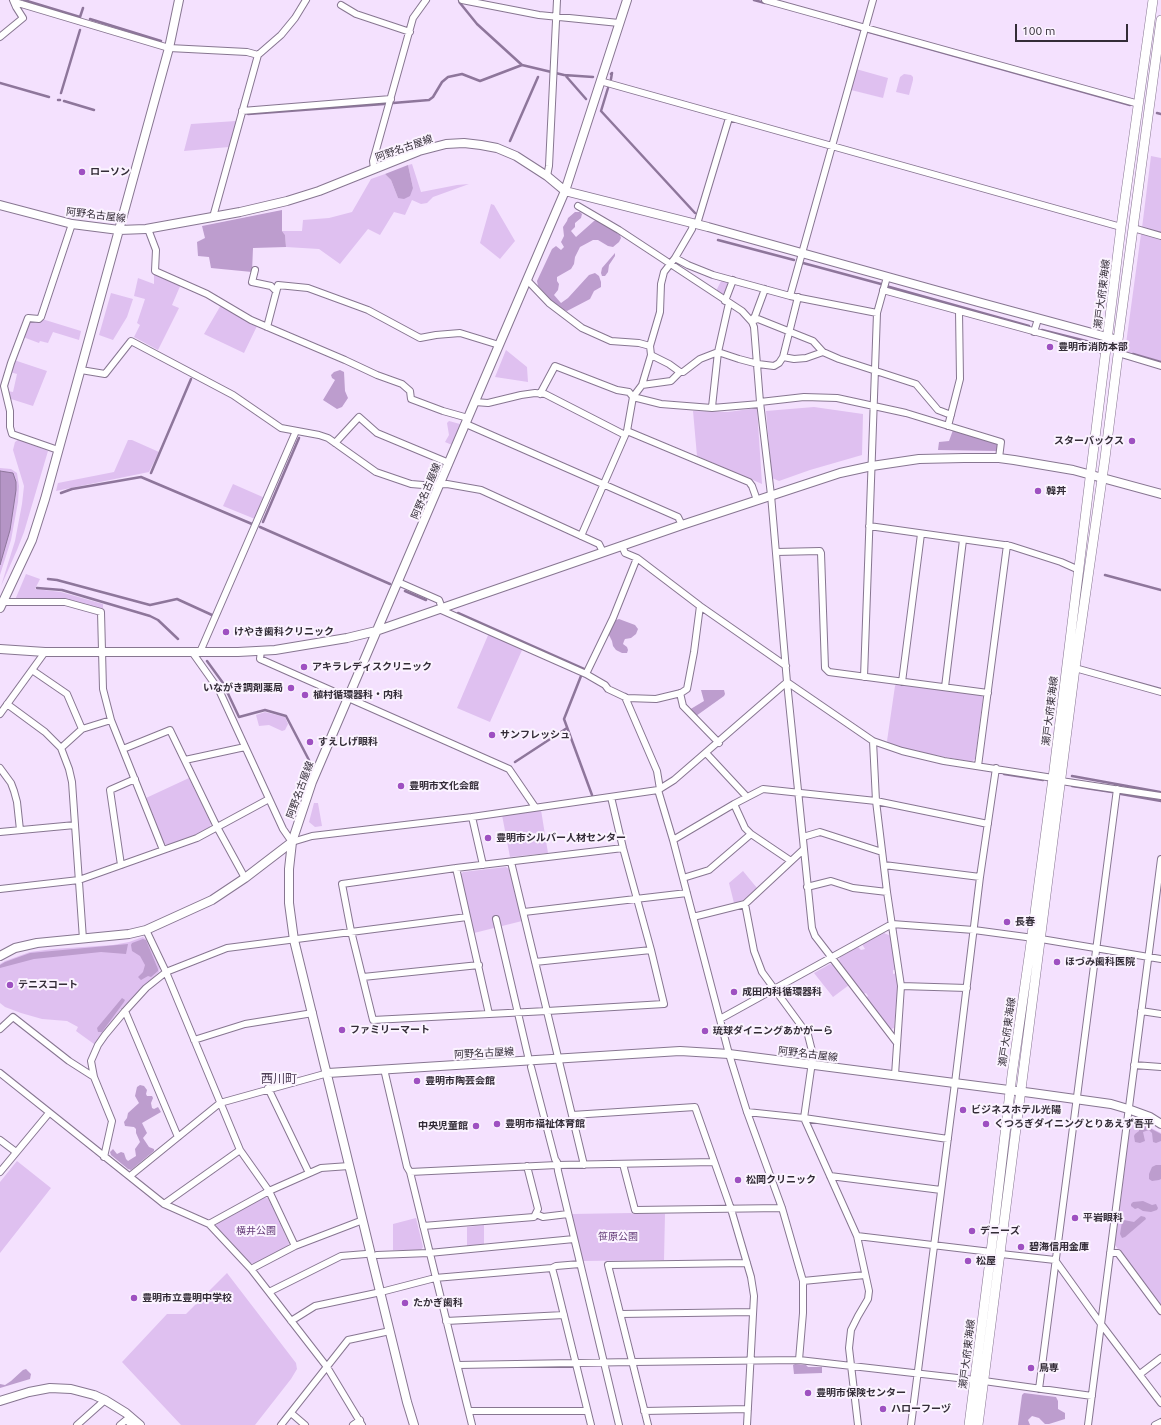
<!DOCTYPE html>
<html>
<head>
<meta charset="utf-8">
<style>
	body { margin:0 }
	#map { position:relative; width:1161px; height:1425px; overflow:hidden; background:#f4e1fe; font-family:Ubuntu,sans-serif }
	canvas { display:block }
	.scale { position:absolute; left:1015px; top:24px; width:113px; height:18px; box-sizing:border-box; border:2px solid #332c37; border-top:0; padding-left:5px; font-size:12px; line-height:14px; white-space:nowrap; color:#332c37; -webkit-text-stroke:3px #fbf3ff; paint-order:stroke }
</style>
</head>
<body>
<div id="map">
<canvas width="1161" height="1425"></canvas>
<div class="scale">100 m</div>
</div>
<script>
const g = document.querySelector('canvas').getContext('2d');
g.lineJoin = 'round';
function fillPath(path, color) { g.fillStyle = color; g.fill(path, 'evenodd'); }
const poly = rows => new Path2D(rows.map(r => 'M' + r).join(''));
function strokePath(path, color, width, dash) { g.strokeStyle = color; g.lineWidth = width; g.lineCap = dash ? 'butt' : 'round'; g.setLineDash(dash || []); g.stroke(path); }
function drawText(font, color, halo, rows, align = 'center') {
  g.font = font + ' Ubuntu,"Noto Sans JP",sans-serif'; g.lineWidth = 4; g.setLineDash([]); g.textBaseline = 'middle'; g.strokeStyle = halo; g.fillStyle = color; for (const [text, x, y, turn = 0] of rows) {
    g.save(); g.translate(x, y); g.rotate((+turn || 0) * Math.PI / 180); g.textAlign = isNaN(turn) ? turn : align; if (halo) g.strokeText(text, 0, 0); g.fillText(text, 0, 0); g.restore();
  }
}
fillPath(poly([
	[856,69,888,78,883,98,851,90],
	[904,74,911,75,913,77,913,80,909,95,896,92,900,77],
	[236,121,229,147,184,151,191,124],
	[1151,156,1161,158,1161,233,1142,228],
	[412,164,421,192,457,185,469,184,433,197,427,203,421,204,412,200,405,215,394,212,380,235,368,229,340,264,319,249,286,247,285,235,282,231,302,231,303,220,329,218,352,212,371,179,385,174,391,180,398,198,413,188,408,165],
	[491,204,494,205,515,241,500,259,480,243],
	[1141,234,1161,240,1161,361,1125,351],
	[154,273,181,284,172,305,179,308,158,350,134,337,140,325,137,323,145,299,134,296,138,278,154,284],
	[722,279,731,282,725,297,716,291],
	[111,293,133,299,127,317,113,340,99,335],
	[221,305,257,326,244,353,204,334],
	[42,319,81,331,79,340,53,332,48,343,40,341,39,343,23,337,29,321],
	[506,350,527,367,528,382,495,377],
	[14,360,47,371,33,406,11,399,7,391,13,392,17,374,10,372],
	[814,407,863,414,862,455,810,470,779,481,772,478,766,411],
	[757,408,762,484,697,456,693,411,728,412],
	[449,421,460,424,452,445,445,442,449,435,447,423],
	[19,439,48,451,24,532,17,550,1,586,15,541,22,504,24,486,13,450,15,442],
	[128,440,132,440,159,452,149,472,56,491,58,483,114,472],
	[0,468,11,469,17,473,19,486,18,502,11,540,0,575],
	[233,484,265,498,255,519,223,506],
	[26,574,40,579,35,589,61,592,103,604,103,610,64,600,19,599,17,600,15,600],
	[489,633,523,648,490,722,457,708],
	[897,683,980,694,983,697,975,759,972,762,904,749,889,744,887,741,895,686],
	[265,712,285,717,288,724,285,730,282,731,269,725,259,726,256,715],
	[189,778,211,823,210,827,195,835,168,845,164,844,146,798],
	[314,803,318,803,322,826,315,827,309,822],
	[541,810,548,853,510,857,502,815],
	[506,867,509,869,522,921,474,933,460,875,463,872],
	[743,871,757,888,744,900,734,903,729,883],
	[884,933,891,936,896,970,893,970,893,974,897,973,898,985,894,1028,889,1030,866,998,868,996,866,993,863,994,839,961,840,957,858,947,861,950,865,949,862,944],
	[143,937,147,940,160,968,159,972,121,1009,94,1044,76,1031,78,1027,67,1021,42,1019,21,1013,5,1007,0,1003,0,964,5,961,30,952,53,949,113,945,129,942],
	[830,964,833,965,849,985,833,997,814,973],
	[1133,1119,1161,1133,1161,1306,1115,1245,1131,1120],
	[17,1161,51,1188,0,1253,0,1182],
	[264,1197,268,1198,289,1243,288,1246,254,1264,250,1263,216,1226,217,1223],
	[631,1213,633,1214,665,1214,664,1260,583,1261,571,1214],
	[416,1218,423,1247,421,1250,393,1250,393,1224],
	[484,1225,484,1244,467,1246,467,1227],
	[227,1273,296,1363,297,1369,291,1379,255,1425,181,1425,122,1362,167,1314,186,1314]
]), '#dfc0f0');
fillPath(poly([
	[408,165,413,188,410,196,404,199,398,198,391,180,385,174],
	[282,210,282,231,285,235,286,247,253,248,252,272,211,268,209,257,198,256,197,242,205,238,202,226],
	[575,212,580,212,582,214,581,218,575,223,575,227,571,231,576,237,594,221,597,220,620,235,621,238,619,242,613,247,608,246,598,240,593,240,580,247,575,257,574,264,571,269,557,277,557,281,559,284,558,290,554,295,561,303,568,298,589,275,595,273,599,276,601,282,601,287,594,291,590,299,567,311,561,309,551,300,538,286,537,281,552,249,556,246,561,250,564,247,561,242,564,236,563,227,567,221,568,218],
	[615,253,615,256,609,265,608,272,605,276,602,276,601,273,602,268],
	[340,370,344,372,345,391,348,398,342,407,337,409,323,400,335,380,332,378,331,375,334,372],
	[953,430,998,443,998,451,938,450,939,442,949,441],
	[619,619,635,625,638,629,636,634,631,638,625,639,624,641,623,644,627,647,628,650,627,653,622,653,616,650,613,646,612,641,608,633,609,630,616,620],
	[701,690,724,690,725,694,724,696,696,716,689,710,704,701],
	[143,939,146,940,158,969,158,971,151,977,148,976,141,980,138,977,143,972,145,965,140,956,132,951,131,945,132,943],
	[128,944,126,954,101,952,34,959,0,968,0,965,5,962,30,953],
	[122,998,125,1000,124,1002,102,1032,98,1032,97,1028],
	[140,1085,144,1086,147,1090,146,1094,147,1096,152,1096,153,1098,151,1103,152,1108,154,1109,158,1107,161,1112,142,1123,147,1133,143,1138,149,1147,154,1149,154,1151,131,1170,128,1169,111,1155,110,1152,113,1149,117,1154,121,1152,124,1153,126,1159,128,1161,136,1156,135,1149,140,1142,136,1133,136,1129,134,1127,125,1126,124,1122,127,1118,128,1113,139,1103,135,1096,137,1087],
	[1140,1123,1161,1134,1161,1141,1156,1143,1153,1142,1152,1133,1149,1130,1143,1132,1145,1141,1140,1143,1135,1142,1134,1136,1135,1134,1139,1131,1139,1124],
	[1156,1165,1161,1165,1161,1179,1159,1180,1152,1181,1149,1179,1149,1174,1152,1167],
	[1143,1201,1152,1205,1156,1204,1158,1208,1157,1210,1151,1212,1143,1211,1138,1208,1135,1209,1131,1206,1131,1204,1133,1202],
	[1141,1216,1145,1217,1146,1219,1125,1237,1122,1238,1120,1234,1122,1222,1124,1220,1134,1222],
	[795,1364,806,1365,808,1367,822,1367,822,1373,794,1374,793,1365],
	[26,1369,31,1374,30,1379,0,1388,0,1384,5,1385,11,1381,23,1370],
	[1024,1393,1056,1397,1058,1401,1058,1409,1065,1413,1065,1419,1049,1424,1045,1424,1039,1418,1032,1416,1028,1420,1030,1425,1018,1425,1022,1395]
]), '#bd9dce');
const water = poly([
	[0,471,13,473,16,482,16,490,10,530,0,565,0,471]
]);
fillPath(water, '#b595c6');
strokePath(water, '#8e769b', 1);
strokePath(poly([
	[24,0,80,17,83,8],
	[459,0,460,3,477,24,522,65,564,75,593,77],
	[754,0,765,3],
	[90,19,161,41],
	[838,23,861,30],
	[869,32,1130,105],
	[565,75,586,99],
	[611,79,612,73,611,74],
	[0,83,49,97],
	[608,88,601,111,695,213],
	[61,93,80,30],
	[58,100,60,100],
	[64,101,94,110],
	[393,103,429,100,433,97,442,82,448,77,462,74,480,81,522,65],
	[1157,113,1161,114],
	[248,114,384,104],
	[510,141,538,77],
	[718,240,794,260],
	[803,263,881,284],
	[886,286,1029,326],
	[1042,330,1098,344],
	[1133,354,1161,362],
	[151,473,191,379],
	[61,493,72,489,141,477,252,524],
	[263,522,299,438],
	[260,527,390,584],
	[1105,575,1161,590],
	[48,579,57,580,150,605,177,599,212,615],
	[37,588,62,590,150,616,158,620,178,639],
	[405,591,426,600],
	[458,613,584,669],
	[207,661,223,683,239,717,265,710,286,716,311,764],
	[581,676,564,719,592,795],
	[515,762,567,728],
	[1004,774,1043,780],
	[1072,776,1160,792],
	[1072,786,1112,792],
	[1121,794,1161,801]
]), '#8e769b', 2.5);
const street = poly([
	[14,0,18,3,169,48,247,52,258,55],
	[462,0,539,15,619,23],
	[765,0,1139,104],
	[341,5,356,14,410,32],
	[0,37,23,18,16,7,13,0],
	[600,81,1121,227],
	[242,111,391,99],
	[374,169,373,161,413,18,426,0],
	[547,176,549,166,557,0],
	[578,206,619,230,742,311,752,322,754,327,760,402,771,495,787,682,812,928,815,936,832,958,897,1043],
	[213,217,258,55,281,35,295,18,306,0],
	[693,223,692,229,685,241,675,258,664,272,661,284,660,312,650,346,651,355,669,364,680,372,683,372,700,359,718,352,739,359,758,364,774,366,779,363,783,357,798,297],
	[697,224,729,118],
	[1133,228,1161,236],
	[148,229,156,250,155,271,207,294,251,320,345,360,377,375,402,384,410,391,411,399,443,411,468,418],
	[675,258,688,265,713,275,790,296,877,313],
	[255,270,252,282,271,286,276,291],
	[527,280,549,303,582,328,611,341,639,343,650,346],
	[883,290,1106,351],
	[790,296,873,0],
	[725,301,733,280],
	[751,321,758,319,813,341,823,352,839,359,916,384,938,410,951,415],
	[751,321,755,316,765,289],
	[267,327,278,285,308,288,368,310,420,338,436,335,460,333,499,345],
	[1034,332,1038,319],
	[1118,353,1161,366],
	[783,357,794,359,806,358,823,352],
	[81,370,105,374,131,341,233,395,281,428,319,435,328,438,376,472,411,484,423,485,447,484,481,490,599,544,603,552],
	[642,385,671,381,680,372],
	[540,394,555,366,617,390,629,392,633,397,661,404,712,408,760,404],
	[475,402,488,403,521,395,535,393,545,394,625,435],
	[760,402,804,397,837,398,906,413,1001,442,999,458],
	[712,407,718,352,729,303],
	[466,424,678,517,682,525],
	[948,426,960,379,959,311],
	[627,431,749,482,752,486,757,500],
	[335,443,359,417,377,433,449,463],
	[58,450,12,434,10,427,10,411,4,386,11,363,28,318,39,319,41,317,72,224],
	[869,526,1011,546,1061,562,1079,570],
	[581,536,627,431,633,397,642,385,651,355],
	[622,546,625,553,637,558,700,606,786,666],
	[776,552,820,551,821,553,825,668,829,672,988,693],
	[398,582,439,600,442,608],
	[3,602,65,602,101,612,103,689,111,720,163,850],
	[439,609,586,674,605,685,608,689,627,698,656,699,681,693,687,689,694,652,700,606],
	[261,650,260,659,509,769,535,807],
	[192,652,219,690,283,829,292,842,312,836,472,817,658,790,674,780,787,682],
	[200,652,296,431],
	[1075,668,1161,692],
	[32,670,67,694,82,729],
	[586,674,613,618,637,558],
	[864,677,877,313,887,277],
	[787,682,873,741,902,751,944,761,1053,778],
	[902,682,921,534],
	[945,687,963,540],
	[680,693,683,706,719,743],
	[625,697,657,771,660,789],
	[7,704,45,732,61,748,69,769,72,782,83,939],
	[0,714,45,652],
	[873,741,876,801,887,892,901,986,895,1075],
	[61,748,82,729,111,720],
	[123,749,170,730,217,827,245,878],
	[706,753,747,797],
	[185,760,245,747],
	[978,766,1007,545],
	[0,768,11,783,14,791,17,802,20,830],
	[1061,781,1161,796],
	[658,790,673,840,729,1054,747,1112,782,1208,803,1281,803,1313,799,1360],
	[611,797,623,848,651,950,664,1004,547,1011,373,1020,351,931,342,884,456,868,623,848],
	[472,817,483,865],
	[0,832,75,825],
	[751,834,791,861],
	[803,837,820,832,882,852],
	[673,840,734,804,763,789,876,801,988,824],
	[511,862,584,1165],
	[121,865,110,790,135,779],
	[884,865,980,877],
	[456,868,489,1014],
	[683,878,709,870,751,834,745,828,734,804],
	[807,887,831,881,853,888,887,892],
	[0,889,79,880,197,838,269,799],
	[745,904,754,951,762,972,808,1035,813,1055,804,1118,857,1236,869,1291,868,1299,858,1316,851,1330,849,1348,858,1425],
	[524,912,687,893],
	[693,917,745,904,803,850],
	[496,919,528,1056],
	[146,930,166,972,240,1150,269,1191,295,1246],
	[535,962,651,950],
	[363,977,479,965],
	[901,986,967,988],
	[125,1011,178,1137],
	[1141,1011,1161,1014],
	[720,1019,892,924,974,930,1041,939,1161,959],
	[0,1029,13,1017,69,1061,94,1077],
	[194,1040,245,1024,313,1013],
	[1134,1065,1161,1067],
	[531,1067,555,1159,557,1162,558,1171,619,1425],
	[384,1069,407,1167,410,1172],
	[0,1073,164,1204,209,1224,251,1269,327,1367,362,1425],
	[268,1088,309,1173],
	[747,1112,804,1118,948,1139],
	[572,1115,695,1107,731,1209,751,1277,754,1296,747,1425],
	[0,1140,16,1152],
	[104,1157,112,1121,94,1077,91,1061,98,1045,105,1035,125,1011,146,988,166,972,227,948,467,917],
	[623,1164,635,1210,782,1208],
	[0,1172,49,1113],
	[130,1176,220,1103,328,1073],
	[830,1176,941,1190],
	[164,1204,240,1150],
	[536,1214,543,1217,568,1214],
	[209,1224,269,1191,321,1168,349,1166],
	[423,1226,534,1217,538,1209,527,1166],
	[857,1236,991,1252],
	[1110,1253,1118,1253,1161,1311],
	[1001,1254,1055,1260,1101,1324,1161,1403],
	[377,1255,429,1253,574,1239],
	[552,1268,556,1266,580,1264],
	[251,1269,295,1246,363,1220],
	[803,1281,865,1275],
	[269,1292,341,1256,366,1254],
	[621,1314,752,1312],
	[291,1321,315,1306,381,1292,435,1278,552,1268,555,1279,591,1425],
	[446,1321,564,1315],
	[633,1362,799,1360,975,1380],
	[458,1365,633,1362],
	[1140,1374,1161,1358],
	[984,1381,1092,1396],
	[1039,1389,1117,789],
	[469,1411,587,1411],
	[644,1411,748,1409],
	[291,1413,305,1425],
	[77,1425,105,1400],
	[120,1425,126,1420,132,1425],
	[281,1425,348,1340,390,1331],
	[353,1425,360,1420],
	[472,1425,410,1172,557,1165,714,1162],
	[648,1425,608,1265,747,1263],
	[911,1425,955,1083,980,877,996,768],
	[1088,1425,1161,859],
	[1155,1425,1161,1422]
]);
const secondary = poly([
	[627,0,565,191,708,227,978,302,1118,340],
	[0,205,72,224,119,230,146,229,240,212,287,201,319,191,419,151,446,144,464,143,481,145,497,148,516,156,547,176,565,191,312,782,292,842,289,869,289,903,294,940,407,1402,414,1425],
	[0,608,32,540,45,499,169,48,179,0],
	[0,649,45,652,238,652,275,650,347,638,376,631,682,525,840,473,872,466,919,459,964,458,999,458,1014,460,1073,470,1161,494],
	[0,956,15,948,37,943,129,934,146,930,212,900,245,878,292,842],
	[328,1073,680,1051,729,1054,1032,1093,1111,1104,1128,1109,1150,1117,1161,1124],
	[0,1401,29,1392,50,1388,71,1389,94,1395,105,1400,126,1413,140,1425]
]);
const primary = poly([
	[969,1425,991,1252,1012,1075,1030,950,1053,778,1121,227,1153,0],
	[978,1425,1075,668,1105,458,1118,355,1118,340,1161,20]
]);
strokePath(street, '#877691', 8);
strokePath(secondary, '#877691', 10);
strokePath(primary, '#877691', 10);
strokePath(street, '#fff', 6);
strokePath(secondary, '#fff', 8);
strokePath(primary, '#fff', 9);
for (const [x, y, r, color] of [
	[82,172,4,"#9e50c1"],
	[1050,347,4,"#9e50c1"],
	[1132,441,4,"#9e50c1"],
	[1038,491,4,"#9e50c1"],
	[226,632,4,"#9e50c1"],
	[304,667,4,"#9e50c1"],
	[291,688,4,"#9e50c1"],
	[305,695,4,"#9e50c1"],
	[492,735,4,"#9e50c1"],
	[310,742,4,"#9e50c1"],
	[401,786,4,"#9e50c1"],
	[488,838,4,"#9e50c1"],
	[1007,922,4,"#9e50c1"],
	[1057,962,4,"#9e50c1"],
	[10,985,4,"#9e50c1"],
	[734,992,4,"#9e50c1"],
	[342,1030,4,"#9e50c1"],
	[705,1031,4,"#9e50c1"],
	[417,1081,4,"#9e50c1"],
	[963,1110,4,"#9e50c1"],
	[497,1124,4,"#9e50c1"],
	[986,1124,4,"#9e50c1"],
	[476,1126,4,"#9e50c1"],
	[738,1180,4,"#9e50c1"],
	[1075,1218,4,"#9e50c1"],
	[972,1231,4,"#9e50c1"],
	[1021,1247,4,"#9e50c1"],
	[968,1261,4,"#9e50c1"],
	[134,1298,4,"#9e50c1"],
	[405,1303,4,"#9e50c1"],
	[1031,1368,4,"#9e50c1"],
	[808,1393,4,"#9e50c1"],
	[883,1409,4,"#9e50c1"]
]) { const dot = new Path2D(); dot.arc(x, y, r, 0, 2 * Math.PI); g.fillStyle = color; g.fill(dot); strokePath(dot, '#fbf3ff', 1.5); }
drawText('10px', '#332c37', '#fbf3ff', [
	["阿野名古屋線",404,148,-19],
	["阿野名古屋線",96,215,7],
	["瀬戸大府東海線",1102,294,-83],
	["阿野名古屋線",426,491,-67],
	["瀬戸大府東海線",1050,711,-83],
	["阿野名古屋線",300,790,-70],
	["瀬戸大府東海線",1007,1032,-82],
	["阿野名古屋線",484,1053,-3],
	["阿野名古屋線",808,1054,7],
	["瀬戸大府東海線",967,1354,-83]
]);
drawText('bold 10px', '#332c37', '#fbf3ff', [
	["ローソン",90,172],
	["豊明市消防本部",1058,347],
	["スターバックス",1124,441,"right"],
	["韓丼",1046,491],
	["けやき歯科クリニック",234,632],
	["アキラレディスクリニック",312,667],
	["いながき調剤薬局",283,688,"right"],
	["植村循環器科・内科",313,695],
	["サンフレッシュ",500,735],
	["すえしげ眼科",318,742],
	["豊明市文化会館",409,786],
	["豊明市シルバー人材センター",496,838],
	["長春",1015,922],
	["ほづみ歯科医院",1065,962],
	["テニスコート",18,985],
	["成田内科循環器科",742,992],
	["ファミリーマート",350,1030],
	["琉球ダイニングあかがーら",713,1031],
	["豊明市陶芸会館",425,1081],
	["ビジネスホテル光陽",971,1110],
	["豊明市福祉体育館",505,1124],
	["くつろぎダイニングとりあえず吾平",994,1124],
	["中央児童館",468,1126,"right"],
	["松岡クリニック",746,1180],
	["平岩眼科",1083,1218],
	["デニーズ",980,1231],
	["碧海信用金庫",1029,1247],
	["松屋",976,1261],
	["豊明市立豊明中学校",142,1298],
	["たかぎ歯科",413,1303],
	["鳥専",1039,1368],
	["豊明市保険センター",816,1393],
	["ハローフーヅ",891,1409]
], 'left');
drawText('10px', '#633a77', '#fbf3ff', [
	["横井公園",256,1231],
	["笹原公園",618,1237]
]);
drawText('12px', '#4f3f57', '#fbf3ff', [
	["西川町",279,1079]
]);
</script>
</body>
</html>
